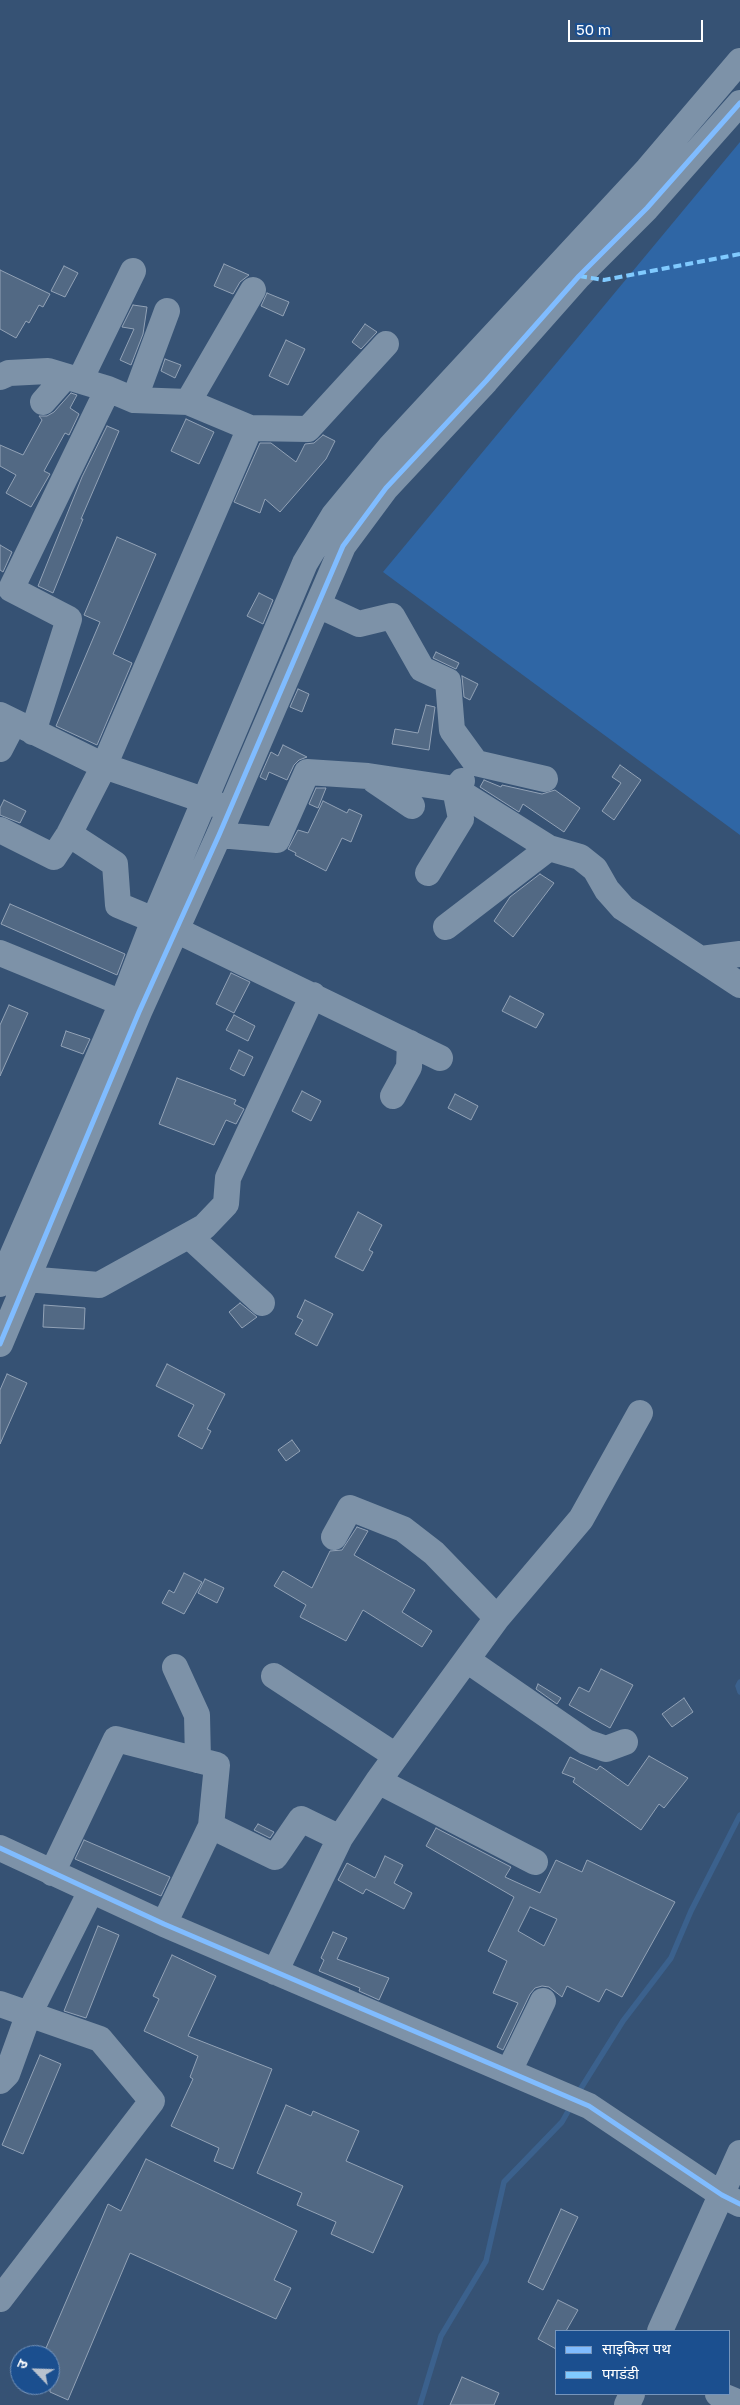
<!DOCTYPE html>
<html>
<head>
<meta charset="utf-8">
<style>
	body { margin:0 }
	#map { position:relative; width:740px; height:2405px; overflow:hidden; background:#365274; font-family:"Golos Text","Noto Sans Devanagari",sans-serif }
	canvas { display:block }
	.legend { position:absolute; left:555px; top:2330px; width:175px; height:65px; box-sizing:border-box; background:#1b4f8f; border:1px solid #7695bc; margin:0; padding:6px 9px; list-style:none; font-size:15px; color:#fff }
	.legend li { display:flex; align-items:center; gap:10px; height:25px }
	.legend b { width:25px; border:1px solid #7695bc }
	.north { position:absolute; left:10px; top:2345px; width:50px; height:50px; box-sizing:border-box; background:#1b4f8f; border:1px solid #7695bc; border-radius:50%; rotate:294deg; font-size:14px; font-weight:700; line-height:20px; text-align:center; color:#fff }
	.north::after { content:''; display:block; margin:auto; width:18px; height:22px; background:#b9c2ce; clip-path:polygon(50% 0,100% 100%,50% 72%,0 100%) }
	.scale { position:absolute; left:568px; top:20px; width:135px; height:22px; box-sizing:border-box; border:2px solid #fff; border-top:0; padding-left:6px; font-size:15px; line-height:18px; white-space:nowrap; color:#fff; -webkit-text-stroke:4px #1b4f8f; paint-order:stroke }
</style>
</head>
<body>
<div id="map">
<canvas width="740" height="2405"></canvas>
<ul class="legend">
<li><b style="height:6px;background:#80bcff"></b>साइकिल पथ</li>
<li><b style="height:6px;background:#80caff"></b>पगडंडी</li>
</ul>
<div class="north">उ</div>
<div class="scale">50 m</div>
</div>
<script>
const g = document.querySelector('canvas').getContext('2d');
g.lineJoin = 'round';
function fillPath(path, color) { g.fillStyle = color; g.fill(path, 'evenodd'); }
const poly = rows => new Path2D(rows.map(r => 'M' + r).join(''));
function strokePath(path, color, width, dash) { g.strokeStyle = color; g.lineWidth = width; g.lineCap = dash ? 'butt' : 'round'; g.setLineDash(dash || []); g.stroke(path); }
fillPath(poly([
	[740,142,740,835,383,572]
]), '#2f66a5');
strokePath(poly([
	[740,1682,738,1686,740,1692],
	[578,2093,623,2021,671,1958,691,1911,740,1815],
	[420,2405,441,2336,486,2261,504,2182,562,2122,571,2106]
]), '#3b618d', 5.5);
const building = poly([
	[224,264,249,275,240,282,233,294,214,286,224,264],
	[64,266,78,273,65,297,51,291,64,266],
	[0,270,50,294,43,307,39,305,29,323,26,321,16,338,0,329,0,270],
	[267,293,289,302,283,316,261,306,267,293],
	[133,305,147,307,143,334,131,365,120,360,134,329,122,327,133,305],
	[365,324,377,332,361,349,352,342,365,324],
	[286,340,305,349,288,385,269,376,286,340],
	[165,359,181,365,175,378,161,371,165,359],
	[71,393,77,395,70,408,79,414,69,435,65,433,44,471,50,474,31,507,6,493,16,475,0,466,0,445,23,455,42,420,39,416,47,416,54,412,71,393],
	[186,419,214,432,199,464,171,451,186,419],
	[107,426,119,431,81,519,83,519,53,593,38,586,82,477,107,426],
	[323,435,335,441,326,459,280,512,265,499,260,513,234,502,260,443,271,443,296,462,305,444,314,443,323,435],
	[117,537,156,554,113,654,132,663,97,745,56,726,100,622,84,615,117,537],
	[0,545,12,552,3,572,0,570,0,545],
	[259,593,273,600,263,624,247,616,259,593],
	[436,652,459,663,456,669,433,658,436,652],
	[462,676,478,684,470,700,464,697,462,676],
	[298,689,309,694,302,712,290,707,298,689],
	[426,705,435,707,429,750,392,744,395,729,418,733,426,705],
	[283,745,307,757,299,760,294,765,287,780,269,772,266,780,260,777,271,752,278,756,283,745],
	[620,765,641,780,614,820,602,811,621,783,612,777,620,765],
	[484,780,501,787,502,785,542,794,555,790,580,808,564,832,523,804,519,812,480,787,484,780],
	[316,788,326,788,318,808,309,804,316,788],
	[4,800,26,811,20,823,0,815,0,808,4,800],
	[323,801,347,813,349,809,362,815,351,842,342,838,326,871,295,855,296,853,288,849,298,830,308,833,323,801],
	[540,874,554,883,513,937,494,921,510,897,540,874],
	[10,904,125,954,117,975,1,924,10,904],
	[231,973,250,982,234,1013,216,1004,231,973],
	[510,996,544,1014,536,1028,502,1011,510,996],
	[9,1005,28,1013,0,1076,0,1025,9,1005],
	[234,1015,255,1026,248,1041,226,1030,234,1015],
	[66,1031,90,1039,83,1054,61,1046,66,1031],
	[239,1050,253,1057,244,1076,230,1069,239,1050],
	[177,1078,236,1100,234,1104,244,1109,236,1124,226,1120,214,1145,159,1124,177,1078],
	[302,1091,321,1101,311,1121,292,1111,302,1091],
	[455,1094,478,1106,471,1120,448,1108,455,1094],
	[358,1212,382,1225,369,1250,373,1252,363,1271,335,1257,358,1212],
	[305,1300,333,1314,317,1346,295,1334,303,1320,297,1317,305,1300],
	[240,1303,257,1317,242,1328,229,1312,240,1303],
	[44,1305,85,1308,84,1329,43,1327,44,1305],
	[167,1364,225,1394,207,1429,211,1431,202,1449,178,1436,194,1405,156,1386,167,1364],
	[7,1374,27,1383,0,1444,0,1390,7,1374],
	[292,1440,300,1451,286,1461,278,1450,292,1440],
	[357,1527,368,1531,354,1555,415,1590,402,1612,432,1631,422,1647,363,1610,346,1641,300,1617,306,1605,274,1586,283,1571,312,1588,330,1551,342,1550,357,1527],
	[184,1573,202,1582,184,1614,162,1603,169,1590,174,1593,184,1573],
	[205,1579,224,1588,217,1603,198,1593,205,1579],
	[601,1669,633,1685,610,1728,569,1705,579,1687,589,1692,601,1669],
	[538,1684,561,1698,557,1704,536,1689,538,1684],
	[684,1698,693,1712,672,1727,662,1714,684,1698],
	[649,1756,688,1778,664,1808,659,1804,641,1830,573,1782,575,1778,562,1773,570,1757,597,1770,600,1766,628,1786,649,1756],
	[258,1824,274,1832,270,1838,254,1830,258,1824],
	[436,1828,511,1867,505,1877,540,1893,556,1860,582,1872,587,1860,675,1902,622,1997,606,1989,599,2002,567,1986,562,1997,549,1987,542,1986,535,1988,530,1994,503,2050,497,2047,518,2003,493,1993,507,1961,488,1951,514,1897,426,1846,436,1828],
	[530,1907,557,1919,544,1946,518,1931,530,1907],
	[84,1840,170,1877,161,1896,75,1859,84,1840],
	[385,1856,403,1865,394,1883,412,1893,404,1909,366,1889,363,1894,338,1880,347,1863,375,1878,385,1856],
	[98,1926,119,1935,86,2018,64,2011,98,1926],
	[333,1932,347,1938,337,1959,389,1978,379,2000,359,1991,360,1988,319,1971,324,1960,321,1958,333,1932],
	[172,1955,216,1976,188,2036,272,2069,233,2169,214,2161,219,2148,171,2126,193,2079,190,2077,198,2056,144,2031,159,1999,153,1996,172,1955],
	[40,2055,61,2064,23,2154,2,2145,40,2055],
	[286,2105,311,2116,313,2111,359,2131,346,2161,403,2186,373,2253,331,2234,336,2222,297,2205,302,2193,257,2173,286,2105],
	[146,2159,297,2231,274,2280,291,2288,276,2319,130,2253,68,2400,50,2392,50,2355,43,2355,108,2204,121,2211,146,2159],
	[561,2209,578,2217,543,2290,528,2282,561,2209],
	[558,2300,578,2310,566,2331,556,2331,556,2349,538,2339,558,2300],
	[462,2377,499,2393,494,2405,450,2405,462,2377]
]);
fillPath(building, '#526984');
strokePath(building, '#92a2b6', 1);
strokePath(poly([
	[0,377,9,373,48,371,108,389,134,400,188,402,250,428,308,429,386,344],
	[80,380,133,271],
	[134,400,167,311],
	[43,402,65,377],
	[188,402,253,290],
	[318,605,359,624,392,616,422,669,448,681,452,730,476,763,545,779],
	[0,715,104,766,221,806],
	[33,732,69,619,11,589,108,389],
	[0,749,14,722],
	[375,781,412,806],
	[0,830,54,857,69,834,104,766,250,428],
	[69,834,115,864,118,905,154,920],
	[219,835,277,840,307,772,368,776,455,789,549,848,580,857,595,869,607,890,623,908,740,985],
	[428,873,461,819,455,789,462,781],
	[446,927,549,848],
	[176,930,440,1058],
	[0,953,122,1003],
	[701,959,740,954],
	[393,1096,409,1067,410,1043],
	[189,1236,262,1303],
	[11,1274,26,1279,99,1285,204,1227,226,1204,228,1178,313,995],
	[0,1284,122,1003,154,920,305,563,334,515,391,446,648,169,740,61],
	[0,1344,139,1012,219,835,343,546,386,488,486,381,579,276,647,208,740,103],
	[497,1618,581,1519,640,1413],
	[467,1660,586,1742,606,1749,625,1742],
	[175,1667,197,1715,198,1760],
	[274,1676,396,1756],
	[378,1781,535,1862],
	[211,1826,275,1857,301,1819,340,1838],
	[0,1848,164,1924,589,2106,722,2195,740,2204],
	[52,1873,116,1739,217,1765,211,1826,164,1924],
	[275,1972,340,1838,378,1781,497,1618,434,1553,403,1529,350,1508,334,1537],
	[0,2004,100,2039,152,2101,0,2299],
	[509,2071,543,2001],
	[0,2081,7,2074,28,2016,91,1891],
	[660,2331,740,2153],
	[718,2394,740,2403],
	[627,2405,632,2394]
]), '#7d92a8', 26);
strokePath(poly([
	[579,276,604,280,740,254]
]), '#80caff', 4, [8, 4]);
strokePath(poly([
	[0,1344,139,1012,219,835,343,546,386,488,486,381,579,276,647,208,740,103],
	[0,1848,164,1924,589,2106,722,2195,740,2204]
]), '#80bcff', 5);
</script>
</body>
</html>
